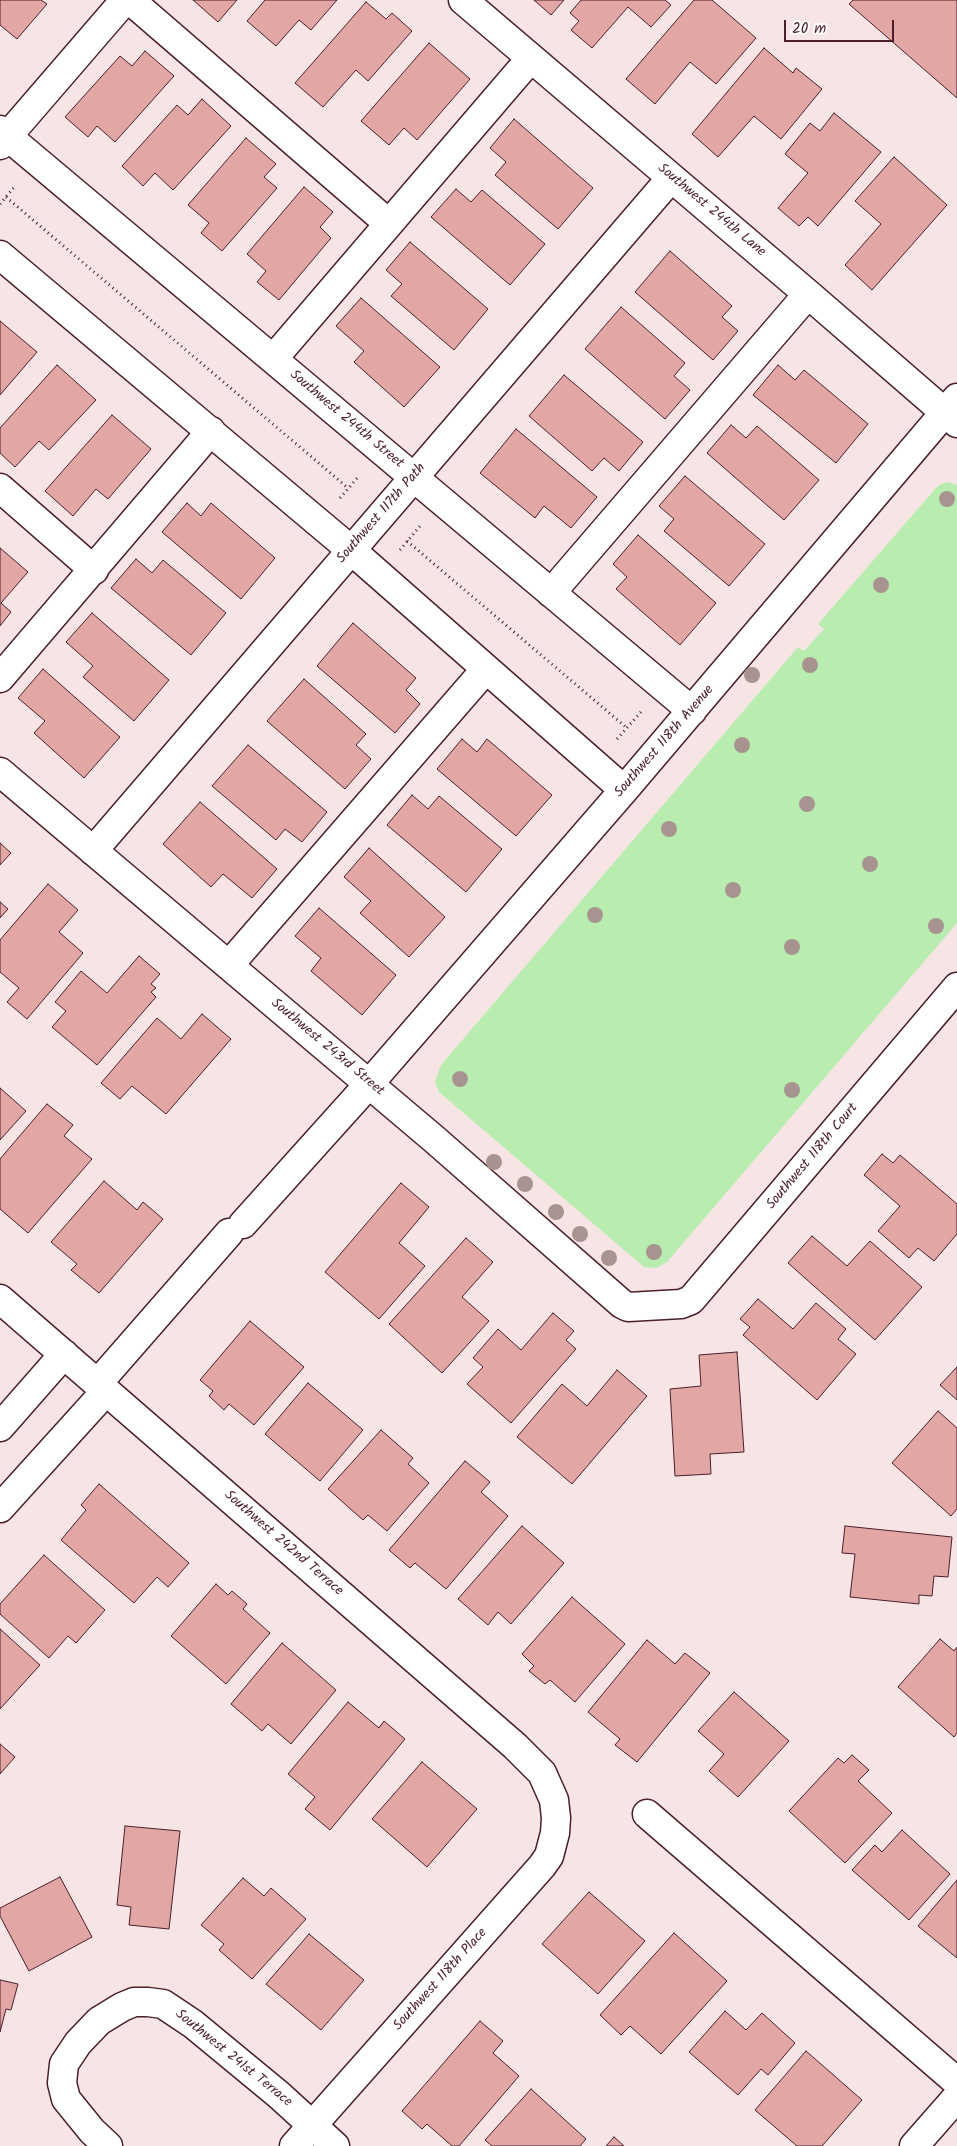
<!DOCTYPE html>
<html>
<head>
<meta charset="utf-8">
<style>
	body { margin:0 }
	#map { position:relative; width:957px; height:2146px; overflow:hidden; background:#f6e5e4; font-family:Kalam,sans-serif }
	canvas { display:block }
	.scale { position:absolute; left:784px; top:20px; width:110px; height:22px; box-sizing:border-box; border:2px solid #4a1f2b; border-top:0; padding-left:6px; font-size:15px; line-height:18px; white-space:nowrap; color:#4a1f2b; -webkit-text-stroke:4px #fff; paint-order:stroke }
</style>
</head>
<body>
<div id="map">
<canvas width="957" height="2146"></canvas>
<div class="scale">20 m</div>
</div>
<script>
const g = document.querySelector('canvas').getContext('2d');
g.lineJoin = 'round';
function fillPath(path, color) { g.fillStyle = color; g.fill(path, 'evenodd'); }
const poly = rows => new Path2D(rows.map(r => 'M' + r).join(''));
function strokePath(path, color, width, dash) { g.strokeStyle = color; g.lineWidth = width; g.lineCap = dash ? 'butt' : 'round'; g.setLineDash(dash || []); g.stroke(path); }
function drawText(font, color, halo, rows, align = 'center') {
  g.font = font + ' Kalam,sans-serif'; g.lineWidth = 4; g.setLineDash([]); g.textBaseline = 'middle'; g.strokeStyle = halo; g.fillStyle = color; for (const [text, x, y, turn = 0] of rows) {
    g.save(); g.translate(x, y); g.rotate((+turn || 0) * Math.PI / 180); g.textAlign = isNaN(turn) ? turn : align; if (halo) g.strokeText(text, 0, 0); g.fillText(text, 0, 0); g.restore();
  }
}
fillPath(poly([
	[948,482,957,485,957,923,667,1262,656,1268,644,1267,439,1092,435,1082,441,1065,798,647,804,651,824,629,818,624,936,488,941,484]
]), '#b9edaf');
const building = poly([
	[0,0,41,0,47,4,17,39,0,25,0,0],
	[193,0,237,0,218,22,193,0],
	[265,0,337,0,311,30,299,20,276,46,247,21,265,0],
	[534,0,564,0,551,15,534,0],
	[581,0,665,0,671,5,651,27,628,7,592,48,571,30,579,21,570,13,581,0],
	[694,0,712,0,756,38,716,84,690,62,655,104,626,79,694,0],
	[853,0,957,0,957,98,849,4,853,0],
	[366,2,386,19,392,13,412,31,368,81,356,70,323,107,295,83,366,2],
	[429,43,470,79,417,140,404,128,389,145,361,121,429,43],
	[764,48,793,73,796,68,822,89,781,139,754,116,718,157,692,134,764,48],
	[145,51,174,76,115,142,97,126,88,137,65,117,120,56,132,66,145,51],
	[202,99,231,126,173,190,155,173,143,186,122,166,177,105,188,115,202,99],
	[834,113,881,152,818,226,808,217,799,226,778,208,808,173,785,154,810,123,820,131,834,113],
	[514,119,593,188,558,229,495,175,506,162,490,148,514,119],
	[246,138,276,164,264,177,277,188,222,251,201,233,209,223,188,205,246,138],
	[894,157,947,205,872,290,845,265,881,224,855,201,894,157],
	[304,187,333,212,320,227,331,238,279,300,257,282,266,271,247,254,304,187],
	[456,189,471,202,482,190,545,244,510,285,431,217,456,189],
	[410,242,488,309,454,350,391,296,402,284,386,270,410,242],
	[670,251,732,306,722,317,738,331,713,360,635,292,670,251],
	[361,298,440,367,404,407,354,362,364,351,336,326,361,298],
	[621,307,685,363,674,376,690,390,665,419,585,349,621,307],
	[0,321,37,352,0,395,0,321],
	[57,365,96,400,49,450,39,441,15,467,0,453,0,428,57,365],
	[778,365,795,380,804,370,868,424,836,463,753,395,778,365],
	[564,375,643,442,619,471,604,458,592,471,529,416,564,375],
	[112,415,151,449,108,499,96,489,73,516,45,491,112,415],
	[731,425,746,438,757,426,819,480,784,520,707,453,731,425],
	[516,429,597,497,571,528,544,506,535,518,480,473,516,429],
	[685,476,765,544,729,586,664,531,674,519,659,506,685,476],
	[187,503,201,516,211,503,275,558,241,599,162,532,187,503],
	[638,535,716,603,680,645,616,589,627,577,613,564,638,535],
	[0,548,28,572,1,603,11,612,0,626,0,548],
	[136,559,152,573,163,560,226,613,191,655,111,588,136,559],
	[92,613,169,680,134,721,83,677,93,666,66,642,92,613],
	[353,623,416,678,406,690,420,704,395,733,317,666,353,623],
	[43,669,120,737,84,778,34,733,45,721,18,698,43,669],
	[304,679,366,734,356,745,371,759,345,789,267,721,304,679],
	[462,739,477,752,487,739,552,795,516,836,437,769,462,739],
	[248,745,327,812,302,842,285,829,276,840,212,786,248,745],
	[412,795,428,809,439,796,502,849,466,892,387,825,412,795],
	[200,802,277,869,252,898,223,874,211,887,163,844,200,802],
	[0,843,11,853,0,865,0,843],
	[369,848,445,917,409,957,360,913,371,901,344,877,369,848],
	[48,884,78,910,59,932,83,953,27,1019,7,1002,19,988,0,972,0,940,48,884],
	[0,902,8,909,0,918,0,902],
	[319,908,396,975,362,1015,311,971,321,958,295,936,319,908],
	[139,956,160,974,151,984,156,988,151,992,156,997,97,1065,52,1027,66,1011,55,1002,81,971,107,993,139,956],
	[202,1014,231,1039,166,1114,132,1086,120,1099,101,1083,157,1018,181,1039,202,1014],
	[0,1088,26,1111,0,1140,0,1088],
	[47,1104,73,1125,64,1136,92,1159,28,1233,0,1209,0,1159,47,1104],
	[882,1154,893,1163,900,1155,957,1204,957,1234,934,1261,918,1248,909,1258,878,1231,900,1206,864,1175,882,1154],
	[104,1181,137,1210,143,1202,163,1219,99,1293,71,1270,77,1264,51,1242,104,1181],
	[401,1183,429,1207,399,1243,425,1266,379,1319,325,1272,401,1183],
	[812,1236,847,1266,870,1241,922,1287,875,1340,788,1263,812,1236],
	[466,1238,493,1262,462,1297,489,1321,442,1373,389,1324,466,1238],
	[758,1299,793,1329,816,1303,846,1329,838,1339,856,1354,817,1400,743,1335,750,1327,740,1319,758,1299],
	[553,1313,574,1331,566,1340,576,1349,511,1423,467,1384,483,1367,473,1358,498,1329,521,1350,553,1313],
	[250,1321,304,1367,254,1425,229,1404,224,1410,209,1396,213,1391,200,1380,250,1321],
	[737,1352,744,1452,710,1454,711,1474,675,1476,670,1389,701,1386,699,1355,737,1352],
	[957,1367,957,1400,940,1385,957,1367],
	[617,1370,647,1396,572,1484,517,1437,562,1384,587,1406,617,1370],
	[308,1383,363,1430,320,1481,265,1434,308,1383],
	[938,1411,957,1428,957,1509,951,1516,892,1463,938,1411],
	[381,1430,413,1458,408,1464,429,1483,387,1531,368,1515,363,1520,328,1489,381,1430],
	[465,1461,490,1482,481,1492,508,1516,446,1589,415,1563,410,1568,389,1550,465,1461],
	[99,1484,189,1563,168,1587,157,1577,134,1603,61,1540,86,1510,81,1505,99,1484],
	[522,1526,564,1563,511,1624,498,1612,488,1625,458,1599,522,1526],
	[845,1526,952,1537,948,1577,934,1576,932,1596,919,1595,919,1604,850,1597,855,1554,842,1553,845,1526],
	[44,1555,105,1610,76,1643,68,1636,49,1658,0,1614,0,1604,44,1555],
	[216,1584,228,1595,232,1591,247,1604,243,1609,270,1633,226,1684,171,1636,216,1584],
	[572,1597,625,1644,575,1702,550,1680,545,1684,529,1671,534,1666,522,1654,572,1597],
	[0,1629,40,1665,0,1709,0,1629],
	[940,1639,954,1651,957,1647,957,1733,954,1737,898,1687,940,1639],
	[647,1640,675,1664,685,1653,710,1673,637,1762,615,1745,620,1739,588,1712,647,1640],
	[282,1643,336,1690,291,1744,268,1724,262,1731,231,1704,282,1643],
	[734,1692,789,1741,738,1797,709,1771,724,1754,698,1731,734,1692],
	[348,1702,379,1728,384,1721,405,1739,330,1830,305,1809,315,1797,288,1774,348,1702],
	[0,1744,15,1757,0,1774,0,1744],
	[852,1755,869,1770,858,1781,892,1813,845,1863,789,1811,838,1758,844,1763,852,1755],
	[422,1762,477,1809,427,1867,372,1819,422,1762],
	[125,1826,180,1831,169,1929,129,1925,131,1907,117,1905,125,1826],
	[902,1830,950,1874,909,1920,852,1870,875,1845,882,1852,902,1830],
	[60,1877,92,1937,29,1971,0,1916,0,1908,60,1877],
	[243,1878,264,1896,271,1888,306,1919,252,1979,219,1950,224,1944,201,1925,243,1878],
	[957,1880,957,1958,918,1926,957,1880],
	[589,1892,645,1941,598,1994,542,1944,589,1892],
	[674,1933,727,1981,661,2054,630,2026,621,2035,600,2015,674,1933],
	[309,1934,364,1980,321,2030,266,1984,309,1934],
	[0,1980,18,1984,11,2010,6,2009,0,2032,0,1980],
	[725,2011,746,2030,762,2013,795,2043,768,2075,761,2069,738,2095,689,2052,725,2011],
	[480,2021,503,2041,493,2053,519,2076,459,2146,452,2146,427,2124,422,2129,402,2111,480,2021],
	[806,2051,862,2100,822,2146,797,2146,755,2110,806,2051],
	[531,2089,586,2139,580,2146,492,2146,485,2140,531,2089],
	[614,2137,624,2146,606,2146,614,2137]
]);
fillPath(building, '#e2a7a5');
strokePath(building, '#4a1f2b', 1);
const minor = poly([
	[130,0,388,223],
	[463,0,808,294,957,423],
	[0,130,692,711],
	[0,145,125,0],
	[0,255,351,550,624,790],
	[273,359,531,58],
	[0,488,94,570],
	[551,593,808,294],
	[0,678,211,431],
	[0,772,434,1139,622,1304,628,1307,681,1304,691,1300,957,987],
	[93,851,671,178],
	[229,965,486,669],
	[243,1224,369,1084,624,790,957,398],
	[0,1299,515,1746,542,1773,554,1800,556,1818,555,1833,549,1856,542,1866,294,2146],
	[98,1383,229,1233],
	[0,1427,64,1354],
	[0,1508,106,1391],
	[647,1814,957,2082],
	[108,2146,92,2131,66,2099,62,2083,64,2064,78,2043,99,2021,122,2007,134,2002,148,2002,163,2004,193,2024,279,2095,335,2146],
	[914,2146,957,2097]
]);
strokePath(minor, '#4a1f2b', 31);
strokePath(poly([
	[6,197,348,488],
	[0,204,16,185],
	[340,498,359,476],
	[407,541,627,728],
	[400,550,420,526],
	[617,739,641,712]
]), '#4a1f2b', 3, [1, 4]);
strokePath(minor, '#fff', 28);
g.fillStyle = '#a79490';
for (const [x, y] of [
	[947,499],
	[881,585],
	[810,665],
	[752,675],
	[742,745],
	[807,804],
	[669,829],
	[870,864],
	[733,890],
	[595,915],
	[936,926],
	[792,947],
	[460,1079],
	[792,1090],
	[494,1162],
	[525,1184],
	[556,1212],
	[580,1234],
	[654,1252],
	[609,1258]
]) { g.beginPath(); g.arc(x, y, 8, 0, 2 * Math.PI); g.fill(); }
drawText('14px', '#4a1f2b', '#fff', [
	["Southwest 244th Lane",711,211,40],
	["Southwest 244th Street",346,420,40],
	["Southwest 117th Path",382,514,-49],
	["Southwest 118th Avenue",665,742,-49],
	["Southwest 243rd Street",327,1048,40],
	["Southwest 118th Court",813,1157,-50],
	["Southwest 242nd Terrace",283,1544,41],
	["Southwest 118th Place",441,1980,-48],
	["Southwest 241st Terrace",233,2059,39]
]);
</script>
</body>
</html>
